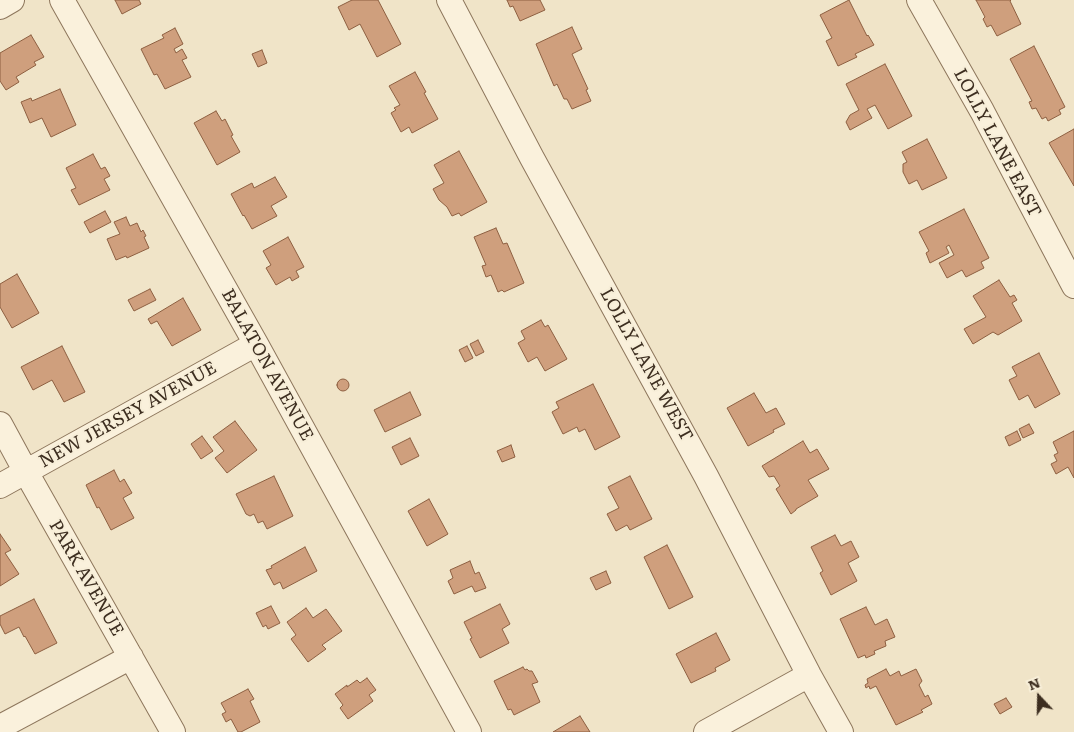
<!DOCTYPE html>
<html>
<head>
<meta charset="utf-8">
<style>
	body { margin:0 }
	#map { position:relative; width:1074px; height:732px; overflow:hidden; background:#f0e4c8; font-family:Literata,serif }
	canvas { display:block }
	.north { position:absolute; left:1014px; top:672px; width:50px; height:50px; -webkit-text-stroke:4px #f7eed8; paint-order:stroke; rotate:339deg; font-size:14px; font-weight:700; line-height:20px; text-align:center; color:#3d2e20 }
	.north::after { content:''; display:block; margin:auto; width:18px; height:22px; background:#3d2e20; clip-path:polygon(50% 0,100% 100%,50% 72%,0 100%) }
</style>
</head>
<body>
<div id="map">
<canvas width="1074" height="732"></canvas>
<div class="north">N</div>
</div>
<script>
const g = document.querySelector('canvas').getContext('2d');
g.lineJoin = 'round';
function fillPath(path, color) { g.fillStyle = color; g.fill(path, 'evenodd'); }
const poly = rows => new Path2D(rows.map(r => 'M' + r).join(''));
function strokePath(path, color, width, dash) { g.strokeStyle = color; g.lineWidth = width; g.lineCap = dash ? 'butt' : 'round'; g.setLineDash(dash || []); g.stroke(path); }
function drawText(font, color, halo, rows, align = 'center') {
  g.font = font + ' Literata,serif'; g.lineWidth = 4; g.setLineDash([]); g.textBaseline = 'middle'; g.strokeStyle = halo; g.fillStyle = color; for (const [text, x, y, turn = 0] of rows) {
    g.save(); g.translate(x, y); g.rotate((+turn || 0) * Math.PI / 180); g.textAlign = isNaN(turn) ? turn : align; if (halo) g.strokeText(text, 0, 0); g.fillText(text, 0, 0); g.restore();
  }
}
const building = poly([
	[115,0,139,0,141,4,122,14,115,0],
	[352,0,378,0,401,44,377,57,360,24,349,30,338,7,352,0],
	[507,0,540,0,545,10,520,21,513,6,510,7,507,0],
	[849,0,867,36,868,35,874,45,855,54,857,57,838,66,826,41,832,38,820,15,849,0],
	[976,0,1011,0,1010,1,1021,24,997,36,991,25,987,27,983,19,985,17,976,0],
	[572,27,582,49,572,54,588,89,586,90,591,101,572,109,567,99,564,99,557,84,554,86,536,44,572,27],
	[175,28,183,44,174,49,176,53,182,49,187,58,182,60,191,77,165,89,157,74,154,75,141,49,164,38,162,35,175,28],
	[31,35,44,57,34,62,36,65,16,77,19,82,6,90,0,81,0,53,31,35],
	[1034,46,1065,107,1059,110,1061,114,1048,121,1046,117,1042,119,1036,108,1032,109,1029,102,1032,101,1010,59,1034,46],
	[262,50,267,63,258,67,252,54,262,50],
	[885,64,912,116,888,129,875,105,867,109,872,118,850,130,846,122,850,115,859,110,846,84,885,64],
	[415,72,426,92,424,93,438,119,412,133,409,127,401,132,391,113,396,110,394,108,400,105,389,86,415,72],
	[60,89,76,125,51,137,42,118,30,123,21,102,31,98,32,101,60,89],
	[216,111,222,121,225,119,233,135,231,136,240,152,217,165,194,123,216,111],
	[1074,129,1074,186,1049,143,1074,129],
	[927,139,947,178,922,190,917,180,909,184,903,172,903,164,907,162,902,152,927,139],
	[459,151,487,202,461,216,459,213,452,216,447,207,439,200,433,189,444,183,434,165,459,151],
	[93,154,101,169,105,167,110,176,104,179,110,190,79,205,71,190,76,188,66,168,93,154],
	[275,177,287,197,271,206,277,216,252,229,244,215,243,216,231,194,252,183,254,188,275,177],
	[964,209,989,258,981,262,984,268,966,277,962,270,947,278,939,263,954,255,949,245,946,247,949,253,930,263,926,253,929,251,919,232,964,209],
	[105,211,111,222,90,233,84,222,105,211],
	[126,217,130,226,137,223,141,232,143,230,146,236,144,237,149,248,127,258,126,256,116,260,107,239,120,234,114,222,126,217],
	[496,228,503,244,507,243,524,283,504,292,502,290,498,292,491,275,486,277,482,266,486,265,474,237,496,228],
	[288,237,304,267,296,271,299,277,292,281,290,277,276,285,266,268,271,265,263,251,288,237],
	[17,274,39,313,12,328,0,307,0,284,17,274],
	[999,280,1010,297,1014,295,1017,300,1012,303,1022,321,998,335,993,332,973,344,964,329,986,317,973,296,999,280],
	[150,289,156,300,134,311,128,300,150,289],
	[183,298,201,330,172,346,157,321,151,324,148,319,183,298],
	[541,320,545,327,548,325,567,359,545,371,537,357,528,362,518,343,525,339,521,331,541,320],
	[478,340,484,352,476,356,470,344,478,340],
	[62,346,85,392,64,402,52,380,33,390,21,367,62,346],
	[467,346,473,358,465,362,459,350,467,346],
	[1039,353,1060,394,1035,408,1028,395,1019,400,1009,380,1017,376,1012,367,1039,353],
	'337 385a6 6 0 1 1 12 0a6 6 0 1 1-12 0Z',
	[593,384,620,437,595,450,585,429,579,432,577,427,563,434,552,412,559,408,556,402,593,384],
	[410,392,421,415,385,432,374,410,410,392],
	[754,393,766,413,776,408,785,424,773,430,774,432,748,446,727,408,754,393],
	[235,421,257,450,227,473,215,458,224,451,213,437,235,421],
	[1029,424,1034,433,1023,438,1019,429,1029,424],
	[1017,431,1021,440,1009,446,1005,437,1017,431],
	[1074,431,1074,478,1068,467,1056,474,1051,464,1057,461,1054,455,1058,453,1053,442,1074,431],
	[202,436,213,451,201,459,191,444,202,436],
	[410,438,419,456,401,465,392,447,410,438],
	[803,441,810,453,817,449,829,469,808,480,818,496,796,509,796,510,791,514,776,489,780,486,774,476,769,477,762,466,803,441],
	[511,445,515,457,502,462,497,451,511,445],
	[114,470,120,482,124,479,132,493,123,498,134,518,111,530,99,507,97,508,86,485,114,470],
	[274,476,293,516,267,529,263,521,258,523,254,514,250,516,246,514,236,494,274,476],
	[630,476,652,519,630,530,627,525,616,531,607,514,619,508,608,487,630,476],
	[429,499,448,534,427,546,408,511,429,499],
	[0,534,11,550,5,553,19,574,0,586,0,534],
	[835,535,841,546,851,541,859,557,848,563,857,581,831,595,820,573,823,571,811,547,835,535],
	[667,545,693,597,669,609,644,557,667,545],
	[305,547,317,571,283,589,280,582,274,585,266,570,272,568,271,566,305,547],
	[470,561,475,574,479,572,486,588,475,592,472,586,454,594,448,581,453,578,450,570,470,561],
	[606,571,611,583,596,590,590,578,606,571],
	[34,599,57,643,35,654,25,636,24,637,19,627,5,634,0,624,0,616,34,599],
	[500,604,510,624,502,629,509,643,480,658,470,639,472,638,464,622,500,604],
	[271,606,280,623,268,629,266,625,263,627,256,613,271,606],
	[866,607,875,625,887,619,895,637,885,641,886,646,874,651,875,654,866,658,865,655,858,658,840,619,866,607],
	[306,608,313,618,326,609,342,631,322,645,326,649,308,662,291,639,296,635,287,622,306,608],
	[716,633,730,660,715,668,716,671,691,683,676,654,716,633],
	[523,667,525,670,527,669,529,671,532,671,538,682,532,684,540,702,514,715,511,709,508,710,494,681,523,667],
	[886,669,890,676,899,671,901,676,916,669,922,681,919,685,925,697,928,695,932,704,921,710,923,712,896,725,876,686,870,689,869,686,866,688,865,685,868,683,867,679,886,669],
	[367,678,376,690,369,695,373,701,348,719,340,708,343,705,335,694,347,685,347,687,357,680,360,683,367,678],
	[248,689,254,699,250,701,260,722,241,732,238,732,231,719,226,722,222,714,226,712,221,703,248,689],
	[1006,698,1012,707,1000,714,994,704,1006,698],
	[580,716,590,732,553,732,580,716]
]);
fillPath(building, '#cf9f7d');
strokePath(building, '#8d5f41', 1);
const minor = poly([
	[62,0,256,344,469,732],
	[449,0,532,158,706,476,809,675,841,732],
	[919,0,982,111,1074,286],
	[0,7,12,0],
	[0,424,26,472,173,732],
	[0,486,256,344],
	[0,727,131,657],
	[706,732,809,675]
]);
strokePath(minor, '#8d765c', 26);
strokePath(minor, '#faf1dc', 24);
drawText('18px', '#3d2e20', '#f7eed8', [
	["LOLLY LANE EAST",997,143,62],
	["BALATON AVENUE",267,365,61],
	["LOLLY LANE WEST",646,365,61],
	["NEW JERSEY AVENUE",128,415,-29],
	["PARK AVENUE",86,578,60]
]);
</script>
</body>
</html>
